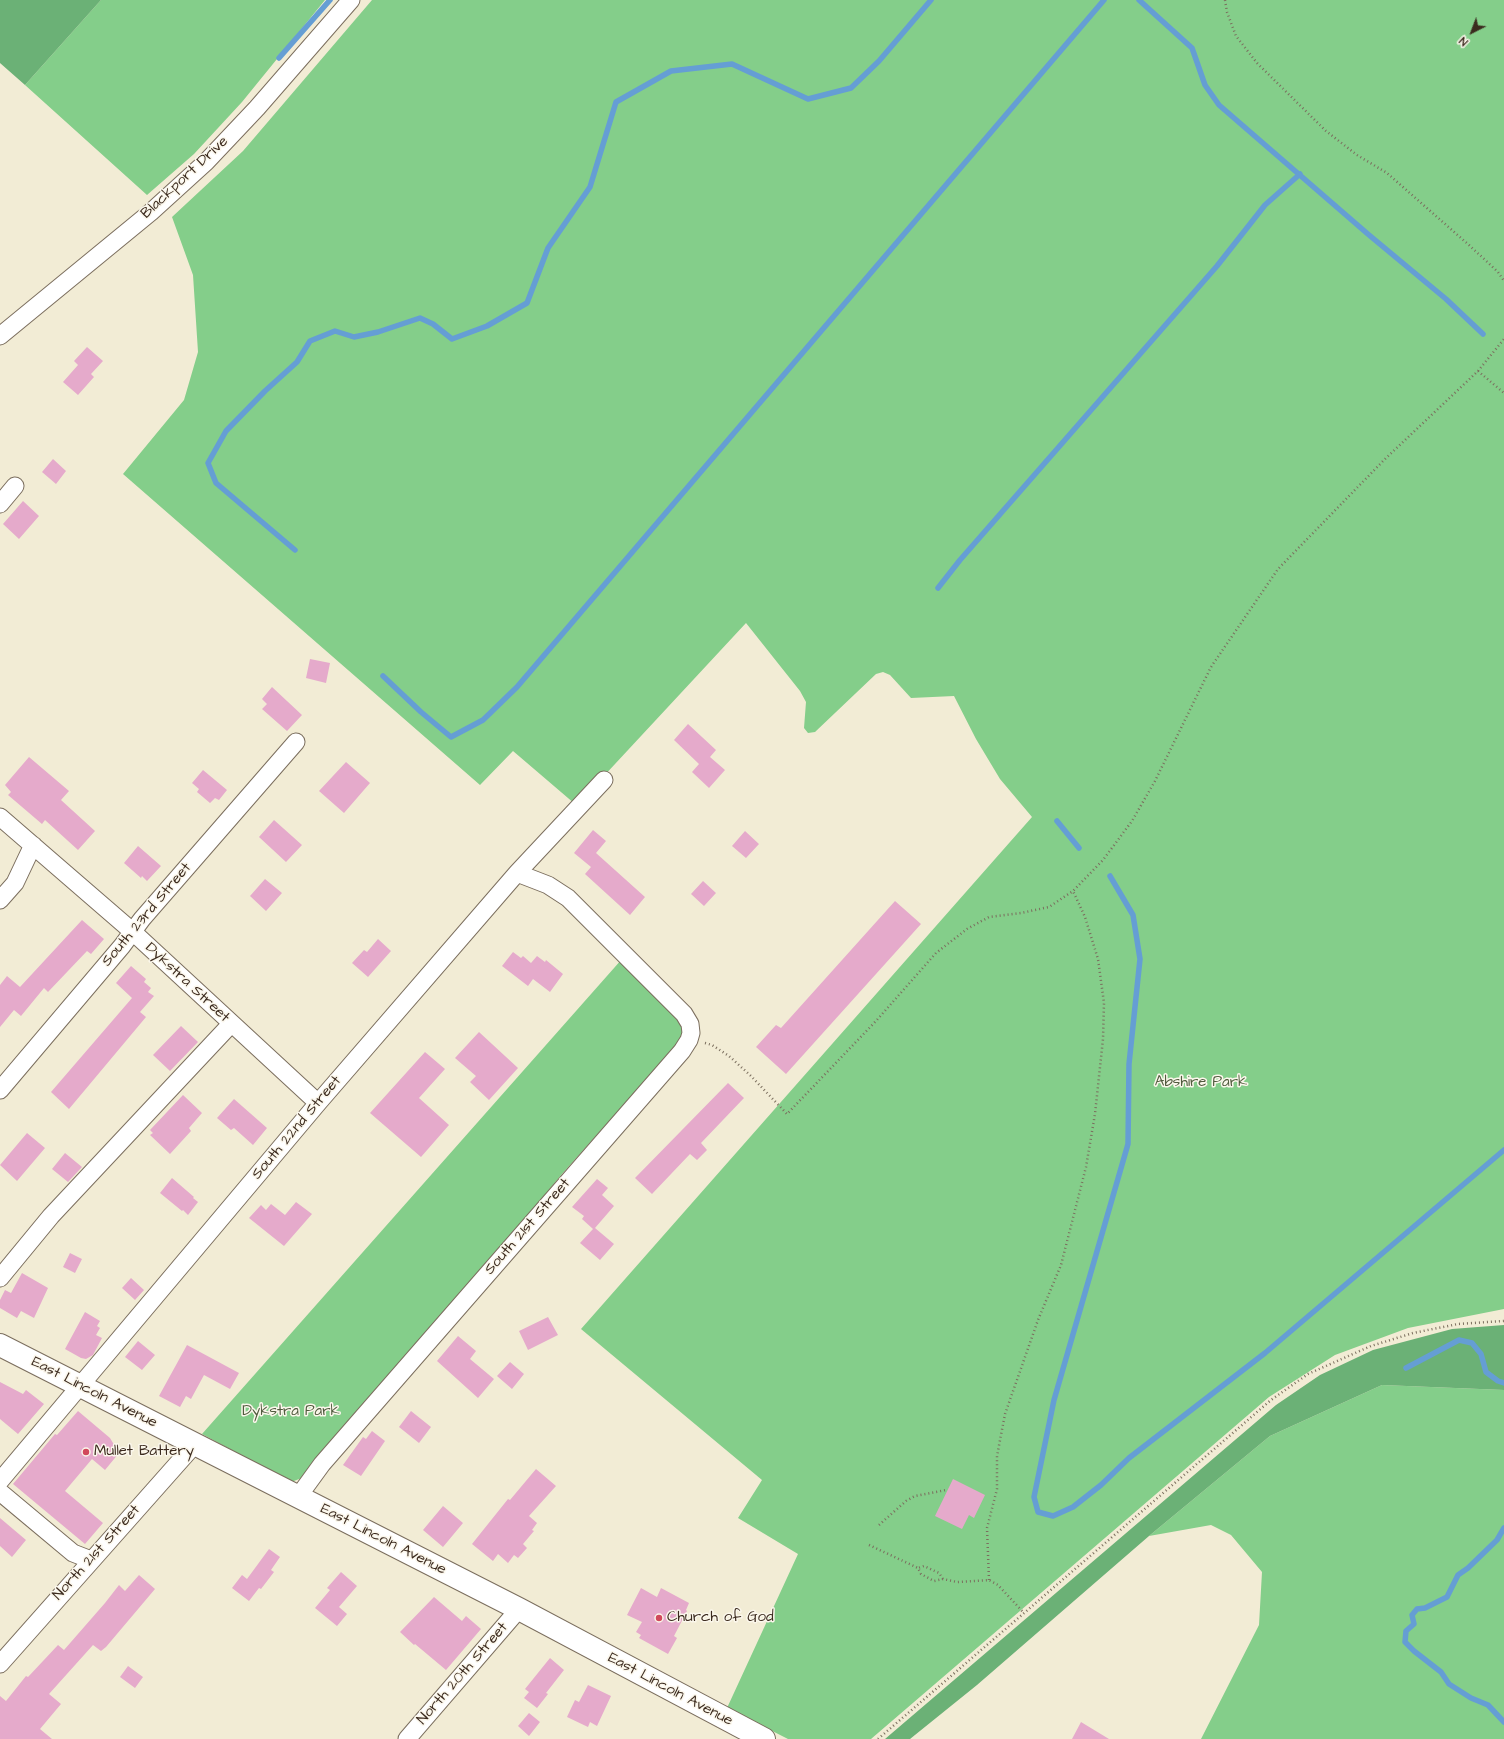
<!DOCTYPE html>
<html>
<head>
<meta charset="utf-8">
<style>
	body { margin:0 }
	#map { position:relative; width:1504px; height:1739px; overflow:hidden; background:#f2ecd5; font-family:"Architects Daughter",sans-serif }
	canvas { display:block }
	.north { position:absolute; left:1452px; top:12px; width:40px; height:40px; -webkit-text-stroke:3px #fbf7ec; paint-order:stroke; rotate:222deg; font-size:11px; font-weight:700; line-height:16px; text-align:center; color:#3b2a1e }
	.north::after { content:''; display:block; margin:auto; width:14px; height:18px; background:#3b2a1e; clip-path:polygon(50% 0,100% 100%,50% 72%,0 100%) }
</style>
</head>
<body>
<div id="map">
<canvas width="1504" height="1739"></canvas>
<div class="north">N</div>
</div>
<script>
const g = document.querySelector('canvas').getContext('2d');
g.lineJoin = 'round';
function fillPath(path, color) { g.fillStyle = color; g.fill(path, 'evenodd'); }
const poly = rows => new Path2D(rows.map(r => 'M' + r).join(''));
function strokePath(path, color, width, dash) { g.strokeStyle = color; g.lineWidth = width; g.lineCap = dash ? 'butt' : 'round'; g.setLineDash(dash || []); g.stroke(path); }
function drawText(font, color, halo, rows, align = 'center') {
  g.font = font + ' "Architects Daughter",sans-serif'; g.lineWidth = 3; g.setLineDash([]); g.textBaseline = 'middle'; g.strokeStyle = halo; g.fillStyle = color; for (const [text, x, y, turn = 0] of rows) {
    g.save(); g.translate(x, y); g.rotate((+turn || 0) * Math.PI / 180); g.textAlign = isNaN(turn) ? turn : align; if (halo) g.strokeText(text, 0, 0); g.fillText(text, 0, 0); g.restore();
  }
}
fillPath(poly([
	[101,0,325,0,242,102,194,154,147,195,25,85],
	[372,0,1504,0,1504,1309,1408,1328,1335,1355,1269,1397,871,1739,788,1739,727,1708,798,1554,738,1518,762,1480,581,1329,1032,817,1000,779,976,739,954,696,911,698,890,675,883,672,876,674,815,732,808,733,804,728,806,702,800,691,746,623,602,778,575,804,513,751,480,785,123,474,184,400,198,352,193,275,172,217,243,151],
	[622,959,679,1018,684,1037,562,1174,497,1253,302,1478,291,1482,202,1434],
	[1382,1385,1504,1390,1504,1739,1201,1739,1259,1625,1262,1572,1231,1535,1211,1525,1149,1536,1270,1436]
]), '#84ce8a');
fillPath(poly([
	[0,0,101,0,25,85,0,63],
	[1504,1325,1504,1390,1382,1385,1270,1436,1149,1536,977,1685,910,1739,885,1739,1276,1405,1320,1375,1373,1350,1452,1329]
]), '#6bb176');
strokePath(poly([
	[1139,0,1192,48,1205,85,1219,105,1369,235,1446,299,1483,334],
	[279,58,330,0],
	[295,550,216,483,208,463,226,431,265,391,297,362,310,341,335,331,354,337,378,332,420,318,433,324,452,339,487,326,527,303,548,248,590,187,616,102,671,71,732,64,808,99,851,88,879,61,931,0],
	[938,588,960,560,1217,266,1265,205,1300,174],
	[383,676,421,712,451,737,483,720,517,687,1104,0],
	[1057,821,1079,848],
	[1110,876,1133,915,1140,959,1129,1064,1128,1144,1054,1400,1034,1497,1038,1512,1053,1516,1073,1507,1101,1485,1129,1458,1265,1353,1504,1150],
	[1406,1368,1459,1340,1472,1343,1481,1354,1486,1372,1498,1381,1504,1383],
	[1504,1528,1497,1540,1468,1568,1458,1575,1447,1597,1425,1608,1417,1609,1412,1615,1414,1624,1406,1631,1405,1642,1414,1651,1441,1672,1449,1684,1471,1698,1488,1705,1504,1722]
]), '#659ed4', 5.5);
fillPath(poly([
	[87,347,103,361,91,374,94,377,78,395,63,382,78,365,74,361],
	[53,459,66,471,56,484,42,472],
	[23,501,39,516,19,539,3,524],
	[310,659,330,663,326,683,306,678],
	[272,687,302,715,287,731,262,709,267,704,262,699],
	[688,724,716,750,710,757,725,770,709,788,692,772,699,764,674,740],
	[29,757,69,791,61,800,95,831,78,850,45,820,42,824,8,795,11,792,5,785],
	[346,762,370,783,344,813,319,791],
	[203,770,227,790,219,800,215,798,210,803,197,792,199,789,192,783],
	[274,820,302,845,286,862,259,837],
	[593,830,606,841,596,853,645,897,630,915,585,874,591,867,574,853],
	[745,831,759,844,746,858,732,846],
	[138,846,161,866,147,881,142,876,141,878,124,863],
	[265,879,282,893,266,911,250,896],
	[703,881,716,893,704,906,691,894],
	[895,901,921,924,786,1074,756,1047,776,1025,781,1028],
	[82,920,104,939,91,954,87,951,48,992,44,988,21,1016,14,1010,0,1027,0,985,7,976,20,987],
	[378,939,391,951,368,977,352,963,364,950,367,952],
	[513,952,521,958,523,956,531,963,537,956,545,962,546,960,563,974,550,992,533,979,528,986,502,966],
	[131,966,146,979,144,982,151,988,148,992,154,996,140,1012,146,1017,69,1109,51,1092,132,998,116,983],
	[181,1026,198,1042,170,1071,153,1055],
	[479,1032,518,1068,489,1100,470,1082,476,1076,455,1058],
	[425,1052,445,1069,419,1098,449,1125,421,1157,370,1113],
	[728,1083,744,1098,701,1143,707,1150,697,1160,690,1154,652,1194,635,1178],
	[183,1095,202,1113,189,1128,191,1131,170,1154,150,1135,153,1133,150,1130],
	[234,1099,267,1128,253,1145,234,1128,231,1130,217,1118],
	[27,1133,45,1148,17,1181,0,1165],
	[65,1153,82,1167,68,1182,52,1169],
	[172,1178,194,1197,193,1198,198,1202,188,1215,183,1210,182,1211,160,1193],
	[597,1179,608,1188,602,1195,614,1206,595,1228,614,1244,600,1260,580,1243,593,1229,582,1219,584,1216,572,1207],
	[296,1202,312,1214,284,1246,249,1218,261,1205,266,1210,271,1204,285,1215],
	[70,1253,82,1259,75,1273,63,1267],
	[22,1273,48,1288,34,1318,21,1311,17,1318,0,1308,0,1300,5,1290,11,1293],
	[131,1278,144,1290,135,1300,122,1288],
	[85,1312,100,1321,97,1326,100,1328,96,1335,102,1338,93,1355,86,1359,81,1358,65,1349],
	[548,1317,558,1335,528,1350,519,1331],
	[458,1336,476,1351,470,1359,494,1379,478,1398,437,1361],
	[138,1341,155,1355,142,1370,125,1357],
	[187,1345,239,1373,230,1389,204,1375,191,1399,186,1396,180,1407,159,1396],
	[510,1362,524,1374,512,1389,497,1376],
	[0,1382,23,1394,26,1390,44,1404,18,1434,0,1419],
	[78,1411,110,1438,119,1453,105,1470,92,1459,65,1491,103,1523,85,1544,13,1484,55,1434,57,1435],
	[411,1411,431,1427,419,1443,399,1427],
	[372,1431,385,1441,361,1476,343,1465,363,1437,366,1439],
	[536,1469,556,1486,529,1516,537,1523,532,1530,534,1531,523,1544,527,1548,518,1558,514,1555,508,1563,498,1554,493,1561,472,1544,508,1499,510,1500],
	[953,1479,985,1495,974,1518,969,1515,962,1529,935,1516],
	[443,1506,463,1523,443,1547,423,1530],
	[0,1518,26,1540,12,1557,0,1546],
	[269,1549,280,1557,271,1570,274,1572,261,1589,259,1588,249,1601,232,1588,242,1575,247,1579],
	[341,1572,357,1586,339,1607,347,1614,337,1626,315,1608,330,1590,327,1588],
	[139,1575,155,1589,106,1647,101,1651,93,1645,49,1694,61,1704,40,1729,52,1739,0,1739,0,1696,6,1701,26,1676,28,1677,58,1645,64,1650,105,1603,119,1585,125,1591],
	[641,1588,657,1597,661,1588,689,1603,686,1610,687,1611,674,1636,677,1638,668,1654,639,1638,641,1635,636,1632,642,1622,627,1615],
	[434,1597,462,1621,466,1616,481,1629,446,1670,415,1644,414,1645,400,1632],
	[550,1658,564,1670,546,1693,548,1694,537,1708,524,1698,529,1692,525,1689],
	[128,1666,143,1677,135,1688,120,1677],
	[588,1685,611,1696,597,1726,590,1722,588,1727,567,1717,575,1700,579,1702],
	[529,1713,540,1722,529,1736,518,1726],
	[1081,1722,1109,1739,1072,1739]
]), '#e5aacb');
const minor = poly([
	[0,336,151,212,206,162,257,108,351,0],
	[0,504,15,486],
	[0,817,133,932,318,1103],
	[517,873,604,780],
	[0,900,15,883,33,845],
	[0,1090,122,946,142,919,296,742],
	[0,1278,51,1216,231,1024],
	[0,1481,318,1103,517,873,548,885,568,898,684,1014,690,1024,691,1033,689,1040,682,1051,322,1464,298,1497],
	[0,1492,73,1553,91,1560],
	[0,1664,195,1444],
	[407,1739,519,1609]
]);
const major = poly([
	[0,1345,519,1609,764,1739]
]);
strokePath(minor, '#7b6e5e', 19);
strokePath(major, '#7b6e5e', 24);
strokePath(poly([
	[1225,0,1227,12,1236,36,1257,63,1326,131,1357,155,1387,173,1469,245,1498,272,1504,281],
	[1478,371,1504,393],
	[705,1043,712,1045,729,1056,751,1076,787,1114,876,1021,936,953,967,929,989,917,1021,913,1049,907,1073,891,1103,860,1132,821,1155,781,1211,667,1278,569,1386,458,1478,371,1504,339],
	[879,1525,906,1501,915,1496,946,1490],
	[869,1545,918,1568],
	[943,1579,939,1573,924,1566,918,1568,921,1574,934,1581,943,1579,957,1582,989,1580,998,1585,1024,1613],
	[989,1580,987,1528,997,1489,997,1456,1005,1414,1038,1320,1061,1265,1086,1167,1095,1114,1103,1039,1104,1003,1098,959,1085,917,1073,891],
	[878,1739,1271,1400,1308,1374,1371,1346,1413,1333,1458,1324,1504,1321]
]), '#7b6e5e', 2.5, [1, 3]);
strokePath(minor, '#fff', 17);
strokePath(major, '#fff', 22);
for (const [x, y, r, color] of [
	[86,1452,4,"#d1495b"],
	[659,1618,4,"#d1495b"]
]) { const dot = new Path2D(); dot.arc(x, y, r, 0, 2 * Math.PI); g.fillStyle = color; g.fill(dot); strokePath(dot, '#fbf7ec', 1.5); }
drawText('15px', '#3b2a1e', '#fbf7ec', [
	["Blackport Drive",185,178,-43],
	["South 23rd Street",147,915,-50],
	["Dykstra Street",187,983,43],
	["South 22nd Street",297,1128,-50],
	["South 21st Street",528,1227,-49],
	["East Lincoln Avenue",94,1393,27],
	["East Lincoln Avenue",383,1540,27],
	["North 21st Street",97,1553,-48],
	["North 20th Street",463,1674,-49],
	["East Lincoln Avenue",670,1690,28]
]);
drawText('15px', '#515b3e', '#fbf7ec', [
	["Abshire Park",1201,1083],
	["Dykstra Park",291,1412]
]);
drawText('15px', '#3b2a1e', '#fbf7ec', [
	["Mullet Battery",94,1452],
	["Church of God",667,1618]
], 'left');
</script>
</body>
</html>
